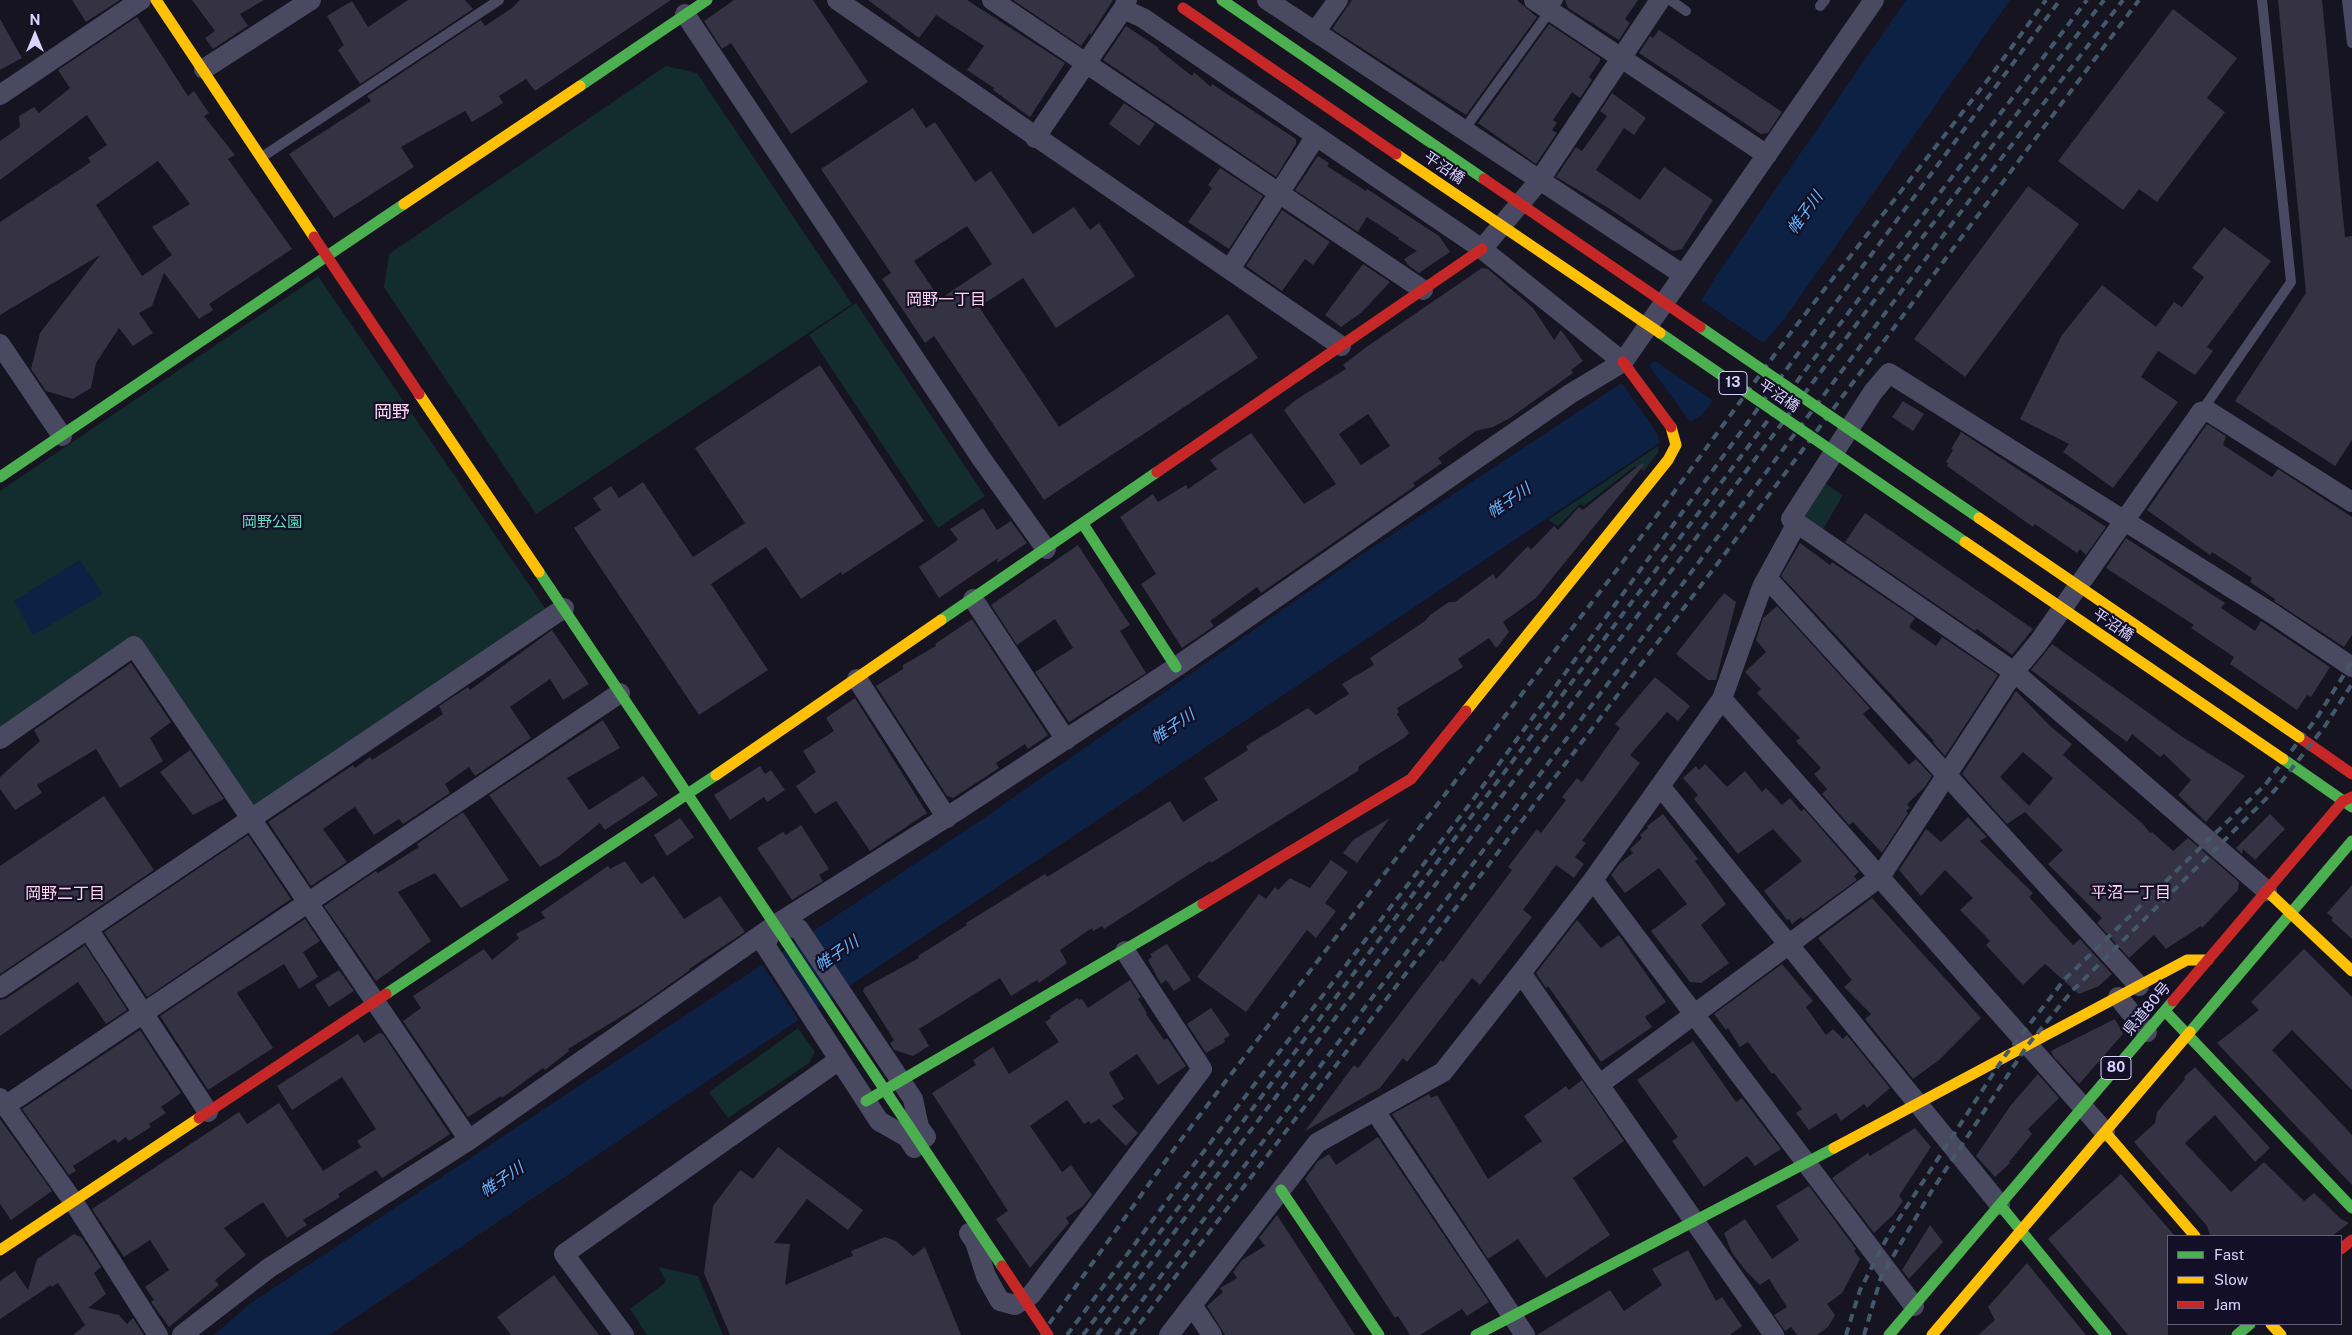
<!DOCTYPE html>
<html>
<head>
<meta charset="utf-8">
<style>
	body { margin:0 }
	#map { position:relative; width:2352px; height:1335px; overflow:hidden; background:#161421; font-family:"Public Sans",sans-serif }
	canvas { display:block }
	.legend { position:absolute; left:2167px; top:1235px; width:175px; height:90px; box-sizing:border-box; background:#130f26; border:1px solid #625e7d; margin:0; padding:6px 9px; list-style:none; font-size:15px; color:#d9d4ff }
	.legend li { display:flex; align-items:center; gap:10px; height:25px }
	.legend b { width:25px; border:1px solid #625e7d }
	.north { position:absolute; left:10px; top:10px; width:50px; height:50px; -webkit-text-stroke:4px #130f26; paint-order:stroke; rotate:0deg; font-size:14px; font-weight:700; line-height:20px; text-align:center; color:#d9d4ff }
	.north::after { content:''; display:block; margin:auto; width:18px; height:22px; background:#d9d4ff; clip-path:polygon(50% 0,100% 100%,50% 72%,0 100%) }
</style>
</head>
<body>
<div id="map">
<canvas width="2352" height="1335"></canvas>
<ul class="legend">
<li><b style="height:6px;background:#4caf50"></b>Fast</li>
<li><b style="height:6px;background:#ffc107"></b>Slow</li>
<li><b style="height:6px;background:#c62828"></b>Jam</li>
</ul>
<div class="north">N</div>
</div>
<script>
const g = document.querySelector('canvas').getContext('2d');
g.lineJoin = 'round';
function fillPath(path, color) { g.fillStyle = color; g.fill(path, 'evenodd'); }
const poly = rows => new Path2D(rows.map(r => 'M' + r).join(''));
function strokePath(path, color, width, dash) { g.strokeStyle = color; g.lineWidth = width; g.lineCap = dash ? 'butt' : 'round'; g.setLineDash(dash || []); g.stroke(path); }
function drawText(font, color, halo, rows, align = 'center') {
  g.font = font + ' "Public Sans","Noto Sans JP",sans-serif'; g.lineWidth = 4.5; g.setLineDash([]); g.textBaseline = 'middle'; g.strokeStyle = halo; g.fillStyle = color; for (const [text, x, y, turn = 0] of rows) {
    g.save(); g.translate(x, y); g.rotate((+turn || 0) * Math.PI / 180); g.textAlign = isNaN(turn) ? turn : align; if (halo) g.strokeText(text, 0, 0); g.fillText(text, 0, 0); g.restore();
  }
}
fillPath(poly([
	[666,66,697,73,852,304,536,514,384,287,389,254],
	[318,276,547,611,255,809,137,637,0,729,0,491],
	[856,303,985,496,938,528,809,335],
	[1658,446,1659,451,1644,471,1635,466,1584,506,1580,504,1558,526,1548,520],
	[1821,481,1843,495,1822,531,1800,516],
	[798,1028,815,1052,809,1063,728,1118,709,1092],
	[659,1267,698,1276,723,1335,647,1335,630,1309,666,1282]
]), '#132c2d');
fillPath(poly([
	[1906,0,2010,0,1784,319,1701,415,329,1335,214,1335,251,1303,987,816,1358,557,1670,351,1718,273],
	[80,560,103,594,33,635,14,601]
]), '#0d2144');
fillPath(poly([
	[1699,299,1765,344,1715,402,1652,359,1668,349],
	[1647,363,1692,424,1660,446,1658,435,1624,386,1619,381],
	[776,953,815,1012,800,1022,761,963]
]), '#161421');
fillPath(poly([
	[72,0,120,0,86,22],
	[192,0,264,0,240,14,248,26,213,49,205,38,215,31],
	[408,0,465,0,473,9,360,84,338,50,344,45,327,16,352,1,368,27],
	[520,0,671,0,535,91,526,79,499,96,503,103,472,122,465,111,401,147,414,167,334,218,289,154,371,101,367,96,481,20,485,26,512,8],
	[734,0,813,0,868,82,791,134,731,43,722,49,704,21],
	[868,0,967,0,1065,63,1030,117,993,90,994,88,967,70,984,46,936,15,919,38],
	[1013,0,1113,0,1091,35,1090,33,1081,46],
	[1352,0,1517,0,1537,17,1466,115,1332,29],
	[1565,0,1638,0,1625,19,1630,23,1619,40,1568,8],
	[2278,0,2322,0,2345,237,2352,236,2352,440,2335,466,2235,401,2306,293],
	[2173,9,2237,58,2207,98,2225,112,2157,202,2139,189,2123,210,2058,161],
	[137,17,188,96,194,91,209,113,204,116,235,155,228,159,292,249,209,304,213,310,199,319,164,273,152,306,139,313,153,333,133,346,119,328,96,363,91,388,73,399,46,391,31,369,40,333,100,255,0,315,0,222,91,162,88,158,107,145,87,115,0,180,0,141,20,127,19,116,34,107,39,113,70,88,58,70],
	[158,161,190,204,152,227,172,255,142,276,96,205],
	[0,19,22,58,0,70],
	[1549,24,1600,58,1600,61,1589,77,1592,80,1580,98,1572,92,1553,120,1557,123,1552,130,1557,133,1536,164,1478,123],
	[1126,26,1159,48,1158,49,1192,76,1194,72,1211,87,1212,84,1296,139,1296,144,1276,177,1103,60],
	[1659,30,1782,112,1768,133,1761,134,1639,53,1650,36,1653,38],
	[1612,93,1646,118,1634,135,1624,128,1596,170,1640,200,1664,167,1713,200,1682,249,1672,251,1610,209,1556,177,1576,147,1582,151,1607,116,1600,111],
	[1124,103,1155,124,1139,146,1109,124],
	[913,108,926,128,935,122,975,182,991,171,1033,234,1074,207,1090,230,1099,223,1135,276,1056,328,1023,278,979,307,1059,427,1228,314,1258,358,1044,500,934,336,925,343,882,279,891,273,821,169],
	[967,226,992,264,940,299,914,261],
	[1318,156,1329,163,1327,166,1366,191,1367,189,1439,236,1450,252,1419,273,1408,265,1404,259,1417,251,1398,239,1399,238,1367,217,1358,232,1295,190],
	[1220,168,1263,196,1229,249,1188,222,1212,188,1208,185],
	[2028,186,2079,224,1965,377,1914,339],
	[1282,210,1330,242,1313,265,1305,259,1282,291,1246,266],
	[2224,227,2271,261,2207,347,2213,351,2195,375,2158,351,2141,377,2178,402,2113,488,2063,452,2069,444,2020,419,2062,335,2102,285,2156,327,2174,302,2182,307,2204,277,2192,268],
	[1363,264,1390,282,1362,312,1341,327,1325,315],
	[1482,268,1488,269,1533,308,1554,340,1561,330,1583,361,1571,370,1573,373,1510,418,1493,427,1476,431,1438,458,1442,463,1413,483,1415,486,1261,593,1257,587,1210,621,1214,626,1182,648,1141,584,1156,574,1120,517,1153,494,1158,502,1186,485,1188,489,1217,469,1210,460,1251,433,1304,504,1336,484,1284,410,1297,399,1346,369,1343,365,1365,348],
	[1368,414,1390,446,1361,465,1339,434],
	[820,365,924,521,842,575,841,572,801,599,766,547,711,584,768,670,699,715,574,528,601,510,593,498,611,486,619,498,643,482,693,557,745,523,695,448],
	[1903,401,1924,414,1913,431,1892,417],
	[2207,424,2226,436,2223,445,2272,477,2278,469,2352,517,2352,635,2344,647,2274,601,2275,599,2250,582,2252,578,2212,552,2210,555,2147,510],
	[1961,432,2106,527,2086,555,2080,549,2077,553,2035,524,2033,527,1947,466,1948,463,1946,462,1953,450,1951,449],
	[1642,463,1644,465,1536,598,1503,622,1509,632,1499,645,1496,648,1489,638,1458,659,1463,667,1397,708,1399,712,1397,714,1409,733,1404,738,1359,766,1358,771,1211,863,1210,861,1104,929,1102,926,1093,931,1092,928,1060,950,1067,963,1039,983,1037,980,1011,996,1000,978,919,1029,929,1046,913,1056,894,1050,890,1043,894,1040,863,991,864,988,919,958,918,956,967,925,966,923,1045,874,1047,877,1170,801,1183,822,1218,800,1204,778,1248,750,1246,746,1308,708,1316,715,1349,694,1342,684,1374,665,1370,658,1425,621,1430,615,1449,602,1455,602,1493,574,1496,579,1528,546,1531,550,1554,526,1558,530,1579,507,1583,510],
	[983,508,997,530,1011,521,1027,543,997,563,998,558,939,598,919,567,958,540,950,529],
	[1865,513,2033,629,2012,655,1977,629,1975,631,1845,542],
	[2126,538,2225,603,2221,608,2255,631,2261,621,2330,667,2311,697,2307,695,2297,710,2230,664,2234,657,2191,628,2194,625,2106,568],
	[1800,543,1830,565,1832,562,1915,618,1909,627,1936,646,1942,637,1998,675,1945,756,1933,742,1934,741,1781,576],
	[1078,545,1130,625,1120,631,1146,673,1069,722,1035,672,1073,648,1055,619,1017,645,991,605],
	[1724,593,1736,602,1716,680,1708,680,1676,654],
	[1777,606,1870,708,1863,714,1909,765,1916,759,1932,776,1924,788,1907,804,1910,808,1906,811,1908,813,1882,853,1853,822,1849,825,1822,794,1827,789,1814,774,1821,768,1796,741,1800,738,1757,693,1761,689,1745,672,1766,652,1756,640,1763,618],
	[972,619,1048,735,1028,749,1025,744,996,763,999,768,953,798,947,796,876,686,903,669,903,665,936,646,935,644],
	[552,630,589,684,563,700,550,679,510,707,531,738,475,776,469,767,445,784,450,793,403,824,399,819,374,835,355,807,323,829,347,862,311,886,268,822,353,765,355,768,370,757,372,760,443,714,439,706,468,687,470,690],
	[2052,644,2181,736,2245,776,2206,822,2178,795,2191,780,2164,754,2160,757,2132,734,2127,742,2031,670],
	[131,663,171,722,150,738,163,761,120,788,96,749,37,785,42,793,15,810,0,789,0,777,40,741,34,730],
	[1655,677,1690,706,1678,721,1667,712,1630,755,1640,763,1582,841,1586,843,1575,857,1584,864,1574,878,1556,865,1523,910,1532,917,1480,985,1472,978,1407,1062,1403,1058,1380,1088,1305,1131,1354,1065,1358,1068,1441,960,1443,962,1512,870,1508,867,1537,829,1541,833,1566,800,1562,797,1577,778,1582,782,1620,728,1615,724],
	[2016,691,2051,727,2072,744,2063,755,2143,824,2150,833,2152,832,2173,851,2188,838,2239,882,2238,890,2202,928,2201,926,2166,949,2154,935,2129,958,2097,923,2102,918,2048,864,2063,850,2025,812,2007,824,1962,774],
	[2023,752,2053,778,2029,806,2000,777],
	[855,698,927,813,870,851,836,801,815,814,796,786,816,772,803,751,834,731,826,718],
	[603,720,620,748,567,778,589,810,643,776,658,795,605,830,600,823,559,856,540,867,489,795],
	[190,750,224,799,193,815,160,772],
	[1705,764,1727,787,1745,771,1762,792,1766,788,1782,805,1790,798,1801,811,1804,809,1859,872,1854,876,1857,880,1803,919,1801,917,1792,924,1789,919,1787,920,1764,891,1802,861,1773,829,1738,854,1694,799,1698,795,1683,778,1696,766,1699,770],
	[760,766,765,774,771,770,785,790,767,802,764,797,730,820,714,795],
	[104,796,154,870,0,974,0,866],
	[463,812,509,880,461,908,435,873,398,892,431,941,376,981,324,906,376,871,378,873,419,847,417,844],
	[1663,814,1698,859,1695,861,1726,904,1701,925,1729,963,1701,983,1690,982,1651,931,1687,904,1659,868,1625,893,1611,875,1620,863,1633,853,1630,849,1642,838,1640,835,1648,828,1647,826],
	[2270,814,2285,829,2255,860,2243,849,2242,854,2236,848],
	[1968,817,1987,837,1980,841,2033,893,2029,897,2073,945,2080,939,2112,974,2099,986,2079,994,2045,964,2023,985,1986,945,1990,941,1960,910,1973,898,1945,870,1921,896,1899,870,1926,829,1941,842],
	[680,818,694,837,667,856,654,835],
	[1390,818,1357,863,1343,853,1353,840],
	[801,825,829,869,819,875,823,881,792,900,757,848,783,832,786,835],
	[248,835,291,899,147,997,104,932],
	[1331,860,1348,872,1325,903,1336,911,1316,938,1307,930,1246,1012,1197,977,1259,894,1266,899,1275,887,1278,890,1290,878,1310,888],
	[625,861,641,884,654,876,684,919,720,896,745,932,689,969,690,970,642,1004,568,1049,569,1051,545,1070,543,1068,502,1098,501,1096,468,1117,403,1021,421,1008,413,996,484,949,492,960,519,938,516,934,545,918,541,912,608,866,610,869],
	[2352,885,2352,939,2331,920,2333,918,2327,913],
	[1872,898,1981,1018,1939,1060,1913,1079,1865,1019,1871,1014,1844,987,1852,980,1818,938],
	[305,919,320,941,303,952,318,977,299,989,284,964,237,993,273,1048,208,1090,160,1016],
	[1577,920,1601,948,1619,935,1666,1002,1645,1017,1652,1027,1601,1062,1548,986,1546,988,1536,973],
	[1167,944,1191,980,1174,991,1166,980,1161,984,1148,960,1152,957,1150,954],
	[85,945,127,1010,106,1024,78,982,0,1036,0,1000,7,998],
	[2304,949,2352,997,2352,1090,2292,1030,2272,1050,2352,1135,2352,1185,2217,1043,2259,1010,2251,1002],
	[1782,964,1813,1001,1806,1007,1826,1035,1833,1029,1843,1039,1847,1035,1890,1088,1867,1108,1864,1104,1841,1121,1836,1113,1809,1130,1796,1113,1802,1109,1774,1073,1772,1074,1748,1042,1740,1047,1728,1028,1726,1030,1714,1014],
	[339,970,354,991,329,1007,315,985],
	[1130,980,1141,997,1138,999,1147,1013,1146,1014,1164,1040,1167,1038,1186,1066,1158,1085,1137,1054,1109,1073,1124,1099,1112,1106,1138,1133,1126,1146,1099,1119,1091,1124,1089,1121,1084,1124,1067,1100,1030,1126,1062,1172,1071,1165,1092,1195,1083,1206,1066,1218,1069,1223,1030,1268,996,1219,1008,1211,932,1093,976,1065,973,1060,993,1047,1009,1074,1059,1042,1045,1022,1051,1018,1050,1016,1077,998,1079,1000,1082,999,1088,1008],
	[1211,1008,1230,1035,1224,1039,1225,1042,1206,1053,1187,1024],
	[2115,1019,2123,1034,2079,1084,2053,1056,2051,1051],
	[140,1030,181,1093,161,1107,166,1113,149,1124,151,1127,129,1141,126,1137,118,1143,115,1139,73,1166,76,1171,69,1175,22,1109],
	[379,1033,383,1034,450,1134,382,1178,376,1170,338,1194,340,1197,303,1220,307,1225,287,1238,263,1202,224,1228,246,1255,215,1280,219,1285,169,1327,151,1302,154,1300,145,1287,169,1270,150,1240,124,1257,92,1209,239,1112,247,1124,279,1103,323,1171,361,1147,357,1141,376,1129,342,1077,292,1110,277,1086,358,1034,364,1043],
	[1693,1041,1736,1102,1742,1098,1781,1149,1755,1166,1747,1156,1704,1187,1672,1141,1678,1137,1637,1080],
	[2195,1067,2270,1148,2255,1162,2215,1115,2185,1143,2231,1192,2264,1162,2304,1201,2314,1193,2341,1219,2349,1223,2332,1236,2210,1236,2207,1226,2134,1142,2155,1123,2157,1112,2185,1079,2184,1077],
	[2038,1074,2059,1098,2028,1129,2032,1134,2009,1162,2010,1163,1995,1177,1976,1156,2011,1105],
	[1582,1080,1624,1141,1573,1178,1610,1235,1546,1278,1518,1239,1488,1259,1392,1114,1429,1094,1431,1098,1437,1095,1488,1179,1542,1141,1524,1116,1566,1086,1569,1090],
	[0,1119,52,1191,11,1220,0,1204],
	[1915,1128,1931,1147,1899,1196,1903,1201,1893,1215,1874,1233,1832,1178,1868,1153,1870,1156],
	[1378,1137,1489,1302,1467,1316,1462,1309,1420,1335,1410,1335,1398,1316,1395,1318,1305,1179,1318,1161,1329,1154,1336,1165],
	[778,1147,863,1210,848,1230,807,1199,774,1243,790,1244,785,1285,850,1257,853,1256,851,1251,885,1237,896,1241,913,1256,925,1247,961,1335,730,1335,704,1273,713,1206,740,1170,753,1179],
	[2121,1174,2175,1236,2168,1236,2168,1335,2128,1335,2048,1239],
	[1809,1186,1856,1249,1854,1251,1860,1259,1842,1293,1827,1304,1835,1315,1828,1327,1817,1335,1797,1335,1791,1327,1785,1331,1774,1315,1787,1307,1769,1279,1760,1285,1746,1271,1732,1253,1724,1233,1745,1219,1772,1259,1799,1240,1776,1206],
	[1277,1215,1323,1286,1355,1335,1225,1335,1207,1306,1223,1292,1220,1288,1237,1278,1233,1272,1242,1260,1265,1246,1259,1238],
	[1930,1225,1943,1242,1909,1279,1902,1270],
	[74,1234,82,1238,101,1267,94,1273,106,1294,88,1308,119,1315,127,1324,133,1318,144,1335,73,1335,85,1325,58,1283,52,1287,51,1285,0,1319,0,1281,15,1271,28,1290,37,1259],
	[1688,1250,1716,1301,1722,1297,1742,1326,1730,1335,1537,1335,1610,1290,1624,1311,1662,1285,1652,1269],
	[2027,1263,2086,1335,1978,1335,1995,1320,1988,1307],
	[554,1275,599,1335,511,1335,497,1317]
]), '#343243');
strokePath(poly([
	[1670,0,1686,11],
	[2347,0,2352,43],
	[1820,6,1825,0],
	[1463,131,1558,0],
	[262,157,499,0],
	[2201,412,2291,282,2262,0]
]), '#4a4962', 10);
strokePath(poly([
	[837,0,1341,346],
	[992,0,1423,290],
	[1127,0,1123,9,1143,18,1482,249,1623,362],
	[1267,0,1682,274],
	[1534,0,1767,155],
	[685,14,981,458,1046,549],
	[1315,32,1338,0],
	[204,69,311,0],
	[0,95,141,0],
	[1035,138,1123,9],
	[1482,249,1539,181,1660,0],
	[1230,269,1316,136],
	[0,344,62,436],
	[1767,578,2139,986],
	[973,599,1066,740],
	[857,679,947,818],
	[1722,699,2105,1132],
	[0,739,134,646,469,1140],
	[1660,786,2000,1205],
	[1593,880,1914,1306],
	[2267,891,2014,672,1791,519,1873,392,1889,373,2273,614,2352,667],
	[775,925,765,945,879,1121,907,1137,914,1148],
	[775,925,799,929,913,1099,919,1127,926,1137],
	[88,929,208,1112],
	[1521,973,1774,1335],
	[0,988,564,608],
	[2118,997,2147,1032],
	[1600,1084,1880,877,2014,672,2038,643,2201,412,2208,411,2352,502],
	[0,1098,73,1201,158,1335],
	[5,1106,620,693],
	[1375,1111,1525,1335],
	[969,1233,975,1242,986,1276,1000,1301,1015,1305,1031,1295,1202,1069,1125,951],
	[1192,1305,1212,1335],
	[182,1335,269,1268,469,1140,775,925,958,810,1176,667,1570,394,1623,362,1874,0],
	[624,1335,564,1254,839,1060],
	[1169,1335,1317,1143,1443,1072,1521,973,1593,880,1722,699,1762,587,1797,523]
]), '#4a4962', 20);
strokePath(poly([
	[580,86,707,0],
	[0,477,404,204],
	[1083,524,1176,667],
	[539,572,787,943],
	[941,620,1157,472],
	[2283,759,2352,807],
	[386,994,716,775],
	[2165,1011,2352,1208],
	[2190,1032,2352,841],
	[866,1101,1203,904],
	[1281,1190,1379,1335],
	[2000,1205,2106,1335],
	[1476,1335,1834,1148],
	[1889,1335,2173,1001],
	[2237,1335,2250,1324]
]), '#4caf50', 11);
strokePath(poly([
	[156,0,314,237],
	[404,204,580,86],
	[419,394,539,572],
	[1466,711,1668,460,1676,445,1671,427],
	[716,775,941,620],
	[2267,891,2352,971],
	[2105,1132,2195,1236],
	[1834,1148,2187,960,2208,960],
	[0,1250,199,1118],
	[2271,1324,2281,1335],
	[1932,1335,2190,1032]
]), '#ffc107', 11);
strokePath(poly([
	[314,237,419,394],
	[1623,362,1671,427],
	[1157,472,1482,249],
	[2299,737,2352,774],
	[1203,904,1411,779,1466,711],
	[2173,1001,2343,801,2352,797],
	[199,1118,386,994],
	[2341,1249,2352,1240]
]), '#c62828', 11);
strokePath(poly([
	[1041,1335,1177,1145,1622,563,1792,331,1990,77,2046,0],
	[1067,1335,1231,1115,1472,801,1794,359,2060,0],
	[1083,1335,1849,312,2087,0],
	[1097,1335,1886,285,2104,0],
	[1116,1335,1416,940,1987,177,2123,0],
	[1131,1335,1721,559,2139,0],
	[1846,1335,1860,1290,1889,1234,2004,1057,2064,980,2265,785,2316,719,2352,662],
	[1864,1335,1881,1277,1931,1192,2027,1046,2072,991,2275,790,2325,726,2352,684]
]), '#43596b', 4, [8, 6]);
strokePath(poly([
	[1222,0,1484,179],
	[1700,327,1979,518],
	[1660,333,1965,542],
	[787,943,1002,1266]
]), '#4caf50', 11);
strokePath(poly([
	[1396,154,1660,333],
	[1979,518,2299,737],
	[1965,542,2283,759]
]), '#ffc107', 11);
strokePath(poly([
	[1183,8,1396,154],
	[1484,179,1700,327],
	[1002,1266,1048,1335]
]), '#c62828', 11);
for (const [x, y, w] of [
	[1733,383,28],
	[2116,1068,30]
]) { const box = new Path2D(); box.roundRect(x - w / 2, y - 11.5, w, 23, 4); g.fillStyle = '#130f26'; g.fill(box); strokePath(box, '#d9d4ff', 1); }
drawText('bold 14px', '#d9d4ff', null, [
	["13",1733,383],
	["80",2116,1068]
]);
drawText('15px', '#d9d4ff', '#130f26', [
	["平沼橋",1444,168,34],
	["平沼橋",1779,396,34],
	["平沼橋",2113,625,34],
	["県道80号",2147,1009,-50]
]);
drawText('15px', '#5fe0c0', '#130f26', [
	["岡野公園",272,522]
]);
drawText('italic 16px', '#62b6ff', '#130f26', [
	["帷子川",1805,213,-54],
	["帷子川",1509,501,-34],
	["帷子川",1173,727,-34],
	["帷子川",837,954,-34],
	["帷子川",502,1180,-34]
]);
drawText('16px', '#ffd6f0', '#130f26', [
	["岡野一丁目",946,300],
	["平沼一丁目",2131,893],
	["岡野二丁目",65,894]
]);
drawText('18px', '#ffd6f0', '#130f26', [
	["岡野",392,412]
]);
</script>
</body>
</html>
